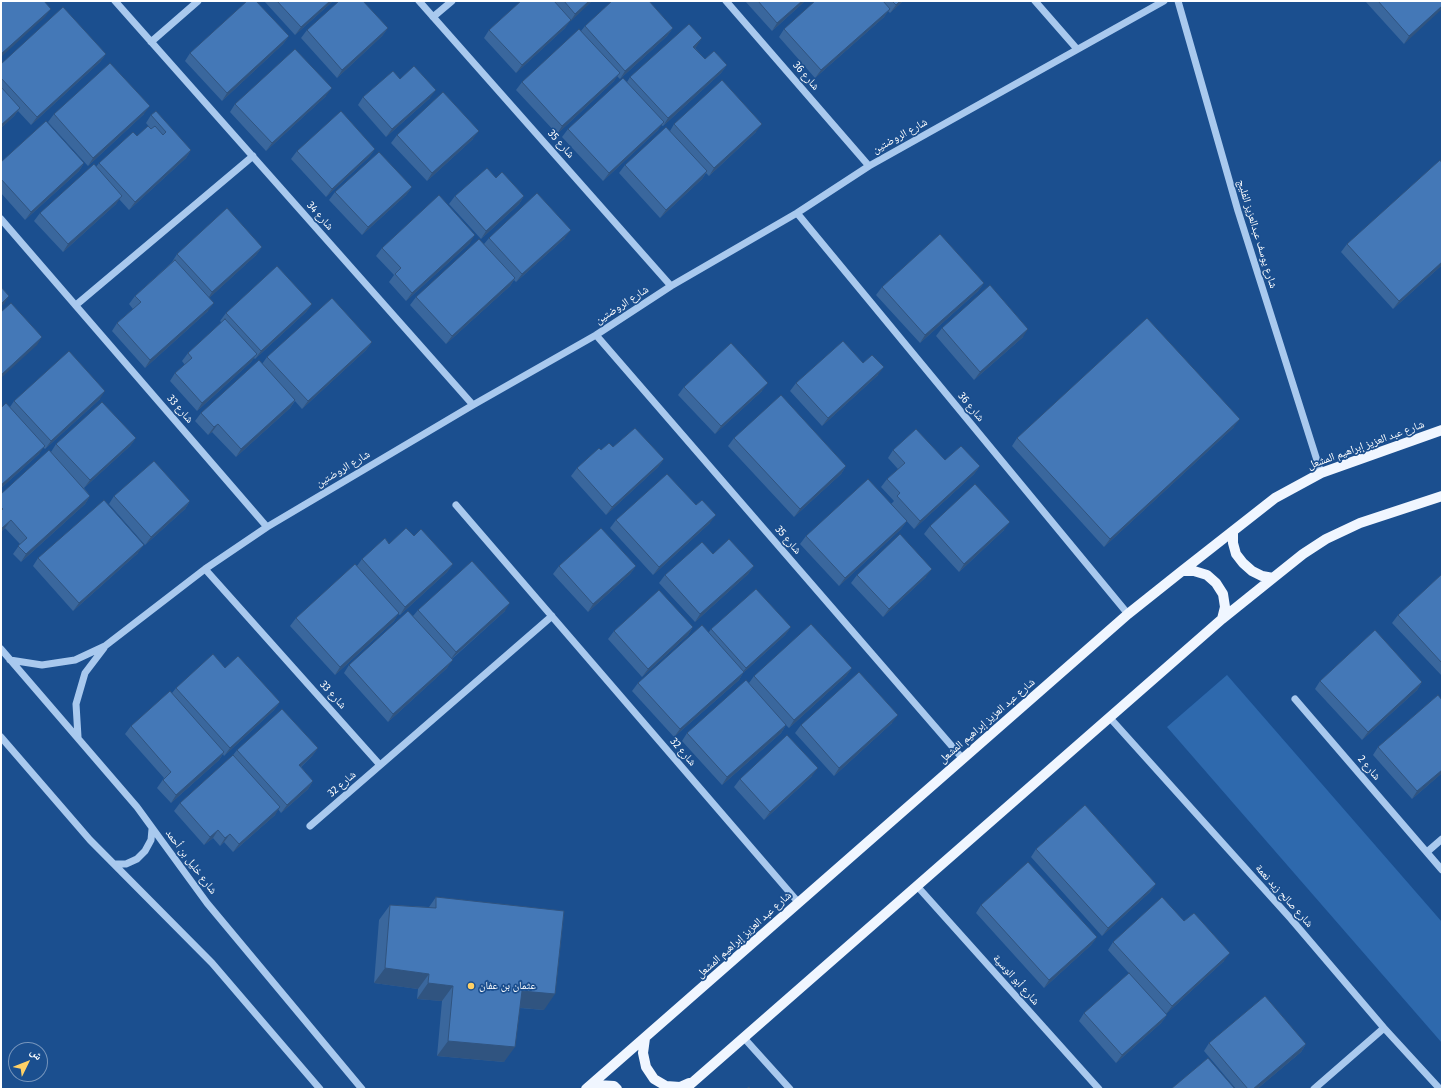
<!DOCTYPE html>
<html>
<head>
<meta charset="utf-8">
<style>
	body { margin:0 }
	#map { position:relative; width:1443px; height:1090px; overflow:hidden; background:#1b4f8f; font-family:"Fira Sans Condensed","Noto Naskh Arabic",sans-serif }
	canvas { display:block }
	.frame { position:absolute; inset:0; border:2px solid #fff; pointer-events:none }
	.north { position:absolute; left:8px; top:1042px; width:40px; height:40px; box-sizing:border-box; background:#1b4f8f; border:1px solid #7695bc; border-radius:50%; rotate:47deg; font-size:11px; font-weight:700; line-height:16px; text-align:center; color:#fff }
	.north::after { content:''; display:block; margin:auto; width:14px; height:18px; background:#ffd166; clip-path:polygon(50% 0,100% 100%,50% 72%,0 100%) }
</style>
</head>
<body>
<div id="map">
<canvas width="1443" height="1090"></canvas>
<div class="frame"></div>
<div class="north">ش</div>
</div>
<script>
const g = document.querySelector('canvas').getContext('2d');
g.lineJoin = 'round';
function fillPath(path, color) { g.fillStyle = color; g.fill(path, 'evenodd'); }
const poly = rows => new Path2D(rows.map(r => 'M' + r).join(''));
function strokePath(path, color, width, dash) { g.strokeStyle = color; g.lineWidth = width; g.lineCap = dash ? 'butt' : 'round'; g.setLineDash(dash || []); g.stroke(path); }
function drawText(font, color, halo, rows, align = 'center') {
  g.font = font + ' "Fira Sans Condensed","Noto Naskh Arabic",sans-serif'; g.lineWidth = 3.5; g.setLineDash([]); g.textBaseline = 'middle'; g.strokeStyle = halo; g.fillStyle = color; for (const [text, x, y, turn = 0] of rows) {
    g.save(); g.translate(x, y); g.rotate((+turn || 0) * Math.PI / 180); g.textAlign = isNaN(turn) ? turn : align; if (halo) g.strokeText(text, 0, 0); g.fillText(text, 0, 0); g.restore();
  }
}
fillPath(poly([
	[1227,675,1442,922,1442,1043,1167,727]
]), '#2e69ad');
strokePath(poly([
	[115,1,473,405],
	[419,1,671,286],
	[726,1,869,166],
	[1035,1,1077,49],
	[1178,1,1238,211,1321,473],
	[433,17,452,1],
	[151,42,198,1],
	[797,213,1128,614],
	[1,219,267,527],
	[76,305,253,156],
	[596,335,963,759],
	[456,505,798,902],
	[205,569,380,765],
	[1,649,137,807,207,903,362,1089],
	[10,660,42,665,75,660,105,646,205,569,267,527,473,405,596,335,671,286,797,213,869,166,1164,1],
	[1295,699,1442,870],
	[1110,718,1291,919,1384,1028,1440,1089],
	[1,737,90,840,212,963,320,1089],
	[78,737,76,704,85,673,104,648],
	[310,826,552,616],
	[1427,852,1442,839],
	[115,864,126,864,137,859,145,851,151,840,152,829],
	[917,886,1099,1089],
	[744,1038,790,1089],
	[1314,1089,1384,1028]
]), '#a9c9ee', 7);
strokePath(poly([
	[1233,531,1233,543,1236,554,1243,563,1252,571,1262,576,1273,578],
	[1182,571,1194,571,1207,575,1216,583,1223,594,1225,607,1222,619],
	[645,1038,643,1053,646,1067,654,1079,666,1086,680,1087,689,1083],
	[586,1089,1128,614,1182,571,1275,498,1321,473,1442,430],
	[589,1089,597,1085,614,1086,617,1089],
	[685,1089,1222,619,1273,578,1303,554,1326,539,1360,523,1442,496]
]), '#f0f6ff', 10);
fillPath(poly([
	[265,1,333,1,295,35,265,2],
	[521,1,592,1,569,22,565,28,516,73,484,38,489,30],
	[612,1,651,1,650,3,673,28,667,36,620,79,617,76,614,81,557,134,516,90,522,82,581,31,585,26],
	[745,1,805,1,772,31],
	[815,1,903,1,890,13,888,11,884,17,815,78,779,37,784,29],
	[1365,1,1442,1,1404,44],
	[388,28,382,36,337,78,301,38,307,30],
	[289,36,283,44,222,101,185,61,190,53],
	[697,46,695,48,705,59,727,65,721,73,663,126,661,125,658,130,603,181,562,137,568,129,627,82,630,77],
	[106,54,100,62,31,125,18,111,14,116,1,128,1,64],
	[400,79,430,98,386,137,358,105,363,97],
	[326,96,266,151,230,112,235,104],
	[54,114,144,114,88,166,48,122],
	[151,115,191,150,186,158,129,210,119,199,116,204,63,252,34,221,40,213,96,167,99,163,137,136,151,129,146,123],
	[674,124,756,132,709,176,706,173,702,179,660,218,619,173,625,165,670,131],
	[397,135,473,139,427,181,391,143],
	[375,149,369,157,326,197,291,159,297,151],
	[1,162,84,163,79,171,25,220,1,193],
	[1442,163,1442,265,1393,309,1341,252,1347,244],
	[496,178,524,196,519,204,481,239,449,204,455,196],
	[412,187,406,195,362,235,329,200,335,192],
	[489,238,565,238,516,282,514,280,510,286,446,344,410,305,416,297,484,244],
	[470,243,406,301,389,282,394,275,376,256,382,248],
	[262,247,256,255,209,298,208,311,145,368,112,331,117,323,133,309,129,304,135,296,172,262,177,254],
	[984,283,978,291,920,343,876,295,882,287],
	[312,304,306,312,255,359,254,358,251,362,197,411,170,381,175,373,185,365,182,361,188,353,222,323,220,321,226,313],
	[942,328,1023,337,974,380,936,336],
	[372,342,366,350,302,409,295,401,290,408,236,457,212,432,208,435,195,421,201,413,262,364,267,357],
	[863,363,878,375,822,426,790,391,796,383],
	[684,387,762,391,715,434,678,395],
	[100,399,45,449,43,447,39,454,1,488,1,408,10,407,14,401],
	[1234,427,1104,547,1012,446,1017,438],
	[136,438,130,446,84,488,90,496,85,504,21,562,13,554,20,544,5,528,1,532,1,494,51,452,56,444],
	[734,438,846,466,841,474,794,517,728,446],
	[613,447,664,459,658,467,606,515,571,476,577,468,601,450],
	[893,450,945,460,980,466,974,474,914,529,891,504,894,501,881,487,887,479,898,469,888,458],
	[114,496,190,501,185,509,145,545,109,504],
	[696,505,710,523,653,575,610,528,616,520],
	[907,521,901,529,839,586,800,544,806,536],
	[930,526,1004,530,959,572,924,534],
	[414,536,453,564,447,572,400,615,398,614,394,621,335,675,290,626,296,618,357,566,362,559,389,544],
	[138,553,73,611,33,566,38,558],
	[559,566,636,566,630,574,588,612,553,574],
	[754,566,748,574,695,622,659,583,665,575],
	[1442,574,1442,676,1392,623,1398,615],
	[857,575,926,577,883,617,851,583],
	[418,610,505,611,452,659,447,668,388,722,344,673,349,665,413,616],
	[693,627,688,635,642,677,608,639,614,631],
	[791,627,785,635,743,673,739,680,674,737,632,691,638,683,709,632,711,629],
	[225,668,280,702,274,710,224,756,223,754,219,760,171,803,157,788,164,778,125,734,131,726,172,693,176,688],
	[852,668,846,676,789,728,786,725,781,733,722,785,682,741,687,733,749,683,754,676],
	[1320,681,1422,682,1417,690,1362,740,1315,689],
	[1442,700,1442,773,1412,799,1373,755,1378,747],
	[892,723,834,776,795,733,801,725],
	[318,748,312,756,301,767,313,781,308,789,281,813,278,809,275,815,233,852,224,842,220,846,213,838,204,845,174,811,180,803,233,755,237,750],
	[812,776,764,820,734,787,740,779],
	[1036,849,1156,884,1150,892,1102,936,1031,857],
	[436,897,544,1010,520,1008,504,1062,437,1056,442,1001,417,999,418,989,374,983,379,920,390,905,429,907],
	[981,905,1097,937,1091,945,1044,988,976,913],
	[1184,921,1224,961,1166,1014,1108,950,1113,942],
	[1084,1013,1167,1015,1161,1023,1116,1063,1079,1021],
	[1209,1043,1306,1044,1301,1052,1257,1089,1236,1089,1204,1051]
]), '#3a679d');
fillPath(poly([
	[330,1,333,1,295,35,301,27],
	[589,1,592,1,570,22,575,14],
	[802,1,805,1,772,31,777,23],
	[900,1,903,1,890,13,896,5],
	[1442,6,1442,9,1404,44,1409,36],
	[51,9,45,17,1,57,1,54],
	[890,9,884,17,815,78,821,70],
	[571,20,565,28,516,73,522,65],
	[388,28,382,36,337,78,342,70],
	[673,28,667,36,620,79,625,71],
	[289,36,283,44,222,101,227,93],
	[702,38,697,46,688,55,693,47],
	[106,54,100,62,31,125,37,117],
	[727,65,721,73,663,126,668,118],
	[620,73,614,81,557,134,562,126],
	[332,88,326,96,266,151,272,143],
	[436,90,430,98,386,137,392,129],
	[150,106,144,114,88,166,93,158],
	[20,108,14,116,1,128,1,125],
	[664,122,658,130,603,181,609,173],
	[762,124,756,132,709,176,714,168],
	[479,131,473,139,427,181,432,173],
	[375,149,369,157,326,197,332,189],
	[191,150,186,158,129,210,135,202],
	[84,163,79,171,25,220,31,212],
	[707,171,702,179,660,218,666,210],
	[412,187,406,195,362,235,368,227],
	[122,196,116,204,63,252,68,244],
	[524,196,519,204,481,239,486,231],
	[571,230,565,238,516,282,522,274],
	[475,235,470,243,406,301,412,293],
	[262,247,256,255,207,300,212,292],
	[1442,262,1442,265,1393,309,1399,301],
	[515,278,510,286,446,344,452,336],
	[984,283,978,291,920,343,925,335],
	[9,296,4,304,1,306,1,304],
	[214,303,208,311,145,368,150,360],
	[312,304,306,312,255,359,261,351],
	[1028,329,1023,337,974,380,980,372],
	[42,337,37,345,1,378,1,375],
	[372,342,366,350,302,409,308,401],
	[257,354,251,362,197,411,202,403],
	[884,367,878,375,822,426,828,418],
	[768,383,762,391,715,434,721,426],
	[105,391,100,399,45,449,51,441],
	[295,400,290,408,236,457,241,449],
	[1240,419,1234,427,1104,547,1110,539],
	[218,424,212,432,208,435,214,427],
	[136,438,130,446,84,488,90,480],
	[45,446,39,454,1,488,1,485],
	[664,459,658,467,606,515,612,507],
	[846,466,841,474,794,517,800,509],
	[980,466,974,474,914,529,920,521],
	[90,496,85,504,21,562,26,554],
	[190,501,185,509,145,545,151,537],
	[716,515,710,523,653,575,659,567],
	[11,520,5,528,1,532,1,530,2,528],
	[907,521,901,529,839,586,845,578],
	[1010,522,1004,530,959,572,964,564],
	[144,545,138,553,73,611,79,603],
	[453,564,447,572,400,615,405,607],
	[636,566,630,574,588,612,593,604],
	[754,566,748,574,695,622,700,614],
	[932,569,926,577,883,617,889,609],
	[510,603,505,611,450,660,456,652],
	[399,613,394,621,335,675,340,667],
	[693,627,688,635,642,677,648,669],
	[791,627,785,635,743,673,739,680,674,737,680,729,741,674,746,668],
	[453,660,447,668,388,722,393,714],
	[852,668,846,676,789,728,794,720],
	[1422,682,1417,690,1362,740,1368,732],
	[280,702,274,710,224,756,230,748],
	[898,715,892,723,834,776,839,768],
	[786,725,781,733,722,785,727,777],
	[318,748,312,756,294,773,299,765],
	[224,752,219,760,171,803,176,795],
	[818,768,812,776,764,820,770,812],
	[1442,770,1442,773,1412,799,1417,791],
	[313,781,308,789,281,813,287,805],
	[280,807,275,815,233,852,239,844],
	[218,830,213,838,204,845,210,837],
	[230,834,224,842,220,846,225,838],
	[1156,884,1150,892,1102,936,1108,928],
	[1097,937,1091,945,1044,988,1049,980],
	[1230,953,1224,961,1166,1014,1172,1006],
	[385,968,429,974,418,989,374,983],
	[428,983,453,986,442,1001,417,999],
	[522,991,555,994,544,1010,512,1007],
	[1167,1015,1161,1023,1116,1063,1122,1055],
	[448,1041,515,1047,504,1062,437,1056],
	[1306,1044,1301,1052,1257,1089,1253,1089]
]), '#305480');
const building = poly([
	[1,1,44,1,51,9,1,54,1,1],
	[247,1,256,1,289,36,227,93,190,53,247,1],
	[277,1,330,1,301,27,277,1],
	[339,1,363,1,388,28,342,70,307,30,339,1],
	[521,1,554,1,571,20,522,65,489,30,521,1],
	[564,1,589,1,575,14,564,1],
	[612,1,649,1,673,28,625,71,585,26,612,1],
	[758,1,802,1,777,23,758,1],
	[815,1,883,1,890,9,821,70,784,29,815,1],
	[892,1,900,1,896,5,892,1],
	[1378,1,1442,1,1442,6,1409,36,1378,1],
	[63,7,106,54,37,117,1,78,1,64,63,7],
	[689,24,702,38,693,47,705,59,714,51,727,65,668,118,630,77,689,24],
	[579,29,620,73,562,126,522,82,579,29],
	[295,49,332,88,272,143,235,104,295,49],
	[110,63,150,106,93,158,54,114,110,63],
	[414,66,436,90,392,129,363,97,393,71,400,79,414,66],
	[623,78,664,122,609,173,568,129,623,78],
	[722,80,762,124,714,168,674,124,722,80],
	[1,87,20,108,1,125,1,87],
	[443,92,479,131,432,173,397,135,443,92],
	[156,111,191,150,135,202,99,163,133,132,137,136,148,126,151,129,155,126,163,135,166,132,151,115,156,111],
	[341,111,375,149,332,189,297,151,341,111],
	[46,121,84,163,31,212,1,179,1,162,46,121],
	[666,127,707,171,666,210,625,165,666,127],
	[379,152,412,187,368,227,335,192,379,152],
	[1440,160,1442,163,1442,262,1399,301,1347,244,1440,160],
	[94,164,122,196,68,244,40,213,94,164],
	[487,168,496,178,502,172,524,196,486,231,455,196,487,168],
	[537,193,571,230,522,274,489,238,537,193],
	[439,195,475,235,412,293,395,274,401,268,382,248,439,195],
	[227,208,262,247,212,292,177,254,227,208],
	[940,234,984,283,925,335,882,287,940,234],
	[479,239,515,278,452,336,416,297,479,239],
	[175,260,214,303,150,360,117,323,141,302,135,296,175,260],
	[277,266,312,304,261,351,226,313,277,266],
	[990,285,1028,329,980,372,942,328,990,285],
	[1,287,9,296,1,304,1,287],
	[332,298,372,342,308,401,267,357,332,298],
	[11,303,42,337,1,375,1,312,11,303],
	[1147,318,1240,419,1110,539,1017,438,1147,318],
	[225,319,257,354,202,403,175,373,192,358,188,353,225,319],
	[843,341,863,363,872,355,884,367,828,418,796,383,843,341],
	[731,343,768,383,721,426,684,387,731,343],
	[69,351,105,391,51,441,14,401,69,351],
	[259,360,295,400,241,449,218,424,214,427,201,413,259,360],
	[781,395,846,466,800,509,734,438,781,395],
	[102,402,136,438,90,480,56,444,102,402],
	[6,403,45,446,1,485,1,408,6,403],
	[635,428,664,459,612,507,577,468,599,448,601,450,609,443,613,447,635,428],
	[916,429,945,460,961,446,980,466,920,521,897,496,900,493,887,479,905,463,893,450,916,429],
	[49,450,90,496,26,554,18,546,27,538,11,520,2,528,1,527,1,511,3,509,1,507,1,494,49,450],
	[154,461,190,501,151,537,114,496,154,461],
	[667,474,696,505,702,500,716,515,659,567,616,520,667,474],
	[868,479,907,521,845,578,806,536,868,479],
	[975,484,1010,522,964,564,930,526,975,484],
	[104,500,144,545,79,603,38,558,104,500],
	[406,528,414,536,421,529,453,564,405,607,362,559,385,538,389,544,406,528],
	[601,528,636,566,593,604,559,566,601,528],
	[900,534,932,569,889,609,857,575,900,534],
	[729,539,754,566,700,614,665,575,702,542,713,554,729,539],
	[472,561,510,603,456,652,418,610,472,561],
	[355,564,399,613,340,667,296,618,355,564],
	[1442,574,1442,663,1398,615,1442,574],
	[756,589,791,627,746,668,711,629,756,589],
	[659,590,693,627,648,669,614,631,659,590],
	[408,611,453,660,393,714,349,665,408,611],
	[811,624,852,668,794,720,754,676,811,624],
	[702,625,744,672,680,729,638,683,702,625],
	[1375,630,1422,682,1368,732,1320,681,1375,630],
	[213,654,225,668,238,656,280,702,230,748,176,688,213,654],
	[859,672,898,715,839,768,801,725,859,672],
	[746,680,786,725,727,777,687,733,746,680],
	[170,691,224,752,176,795,163,780,171,772,131,726,170,691],
	[1438,695,1442,700,1442,770,1417,791,1378,747,1438,695],
	[282,709,318,748,299,765,313,781,287,805,237,750,282,709],
	[787,735,818,768,770,812,740,779,787,735],
	[233,755,280,807,239,844,230,834,225,838,218,830,210,837,180,803,233,755],
	[1085,805,1156,884,1108,928,1036,849,1085,805],
	[1028,862,1097,937,1049,980,981,905,1028,862],
	[436,897,564,911,555,994,522,991,515,1047,448,1041,453,986,428,983,429,974,385,968,390,905,436,908,436,897],
	[1162,897,1184,921,1194,913,1230,953,1172,1006,1113,942,1162,897],
	[1129,973,1167,1015,1122,1055,1084,1013,1129,973],
	[1265,996,1306,1044,1253,1089,1248,1089,1209,1043,1265,996],
	[1208,1058,1235,1089,1171,1089,1208,1058],
	[749,1087,751,1089,746,1089,749,1087]
]);
fillPath(building, '#4478b7');
strokePath(building, '#305480', 1);
for (const [x, y, r, color] of [
	[471,986,4,"#ffd166"]
]) { const dot = new Path2D(); dot.arc(x, y, r, 0, 2 * Math.PI); g.fillStyle = color; g.fill(dot); strokePath(dot, '#1b4f8f', 1.5); }
drawText('11px', '#fff', '#1b4f8f', [
	["شارع 36",806,76,49],
	["شارع الروضتين",900,136,-29],
	["شارع 35",561,144,48],
	["شارع 34",320,216,48],
	["شارع يوسف عبدالعزيز الفليج",1257,234,73],
	["شارع الروضتين",622,305,-33],
	["شارع 36",971,407,50],
	["شارع 33",180,409,49],
	["شارع عبد العزيز إبراهيم المشعل",1366,445,-20],
	["شارع الروضتين",343,469,-31],
	["شارع 35",788,540,49],
	["شارع 33",333,695,48],
	["شارع عبد العزيز إبراهيم المشعل",987,721,-41],
	["شارع 32",683,752,49],
	["شارع 2",1369,768,49],
	["شارع 32",342,784,-41],
	["شارع خليل بن أحمد",191,862,53],
	["شارع صالح زيد نعمة",1284,896,48],
	["شارع عبد العزيز إبراهيم المشعل",744,935,-42],
	["شارع أبو الوسية",1016,980,48]
]);
drawText('11px', '#fff', '#1b4f8f', [
	["عثمان بن عفان",479,986]
], 'left');
</script>
</body>
</html>
